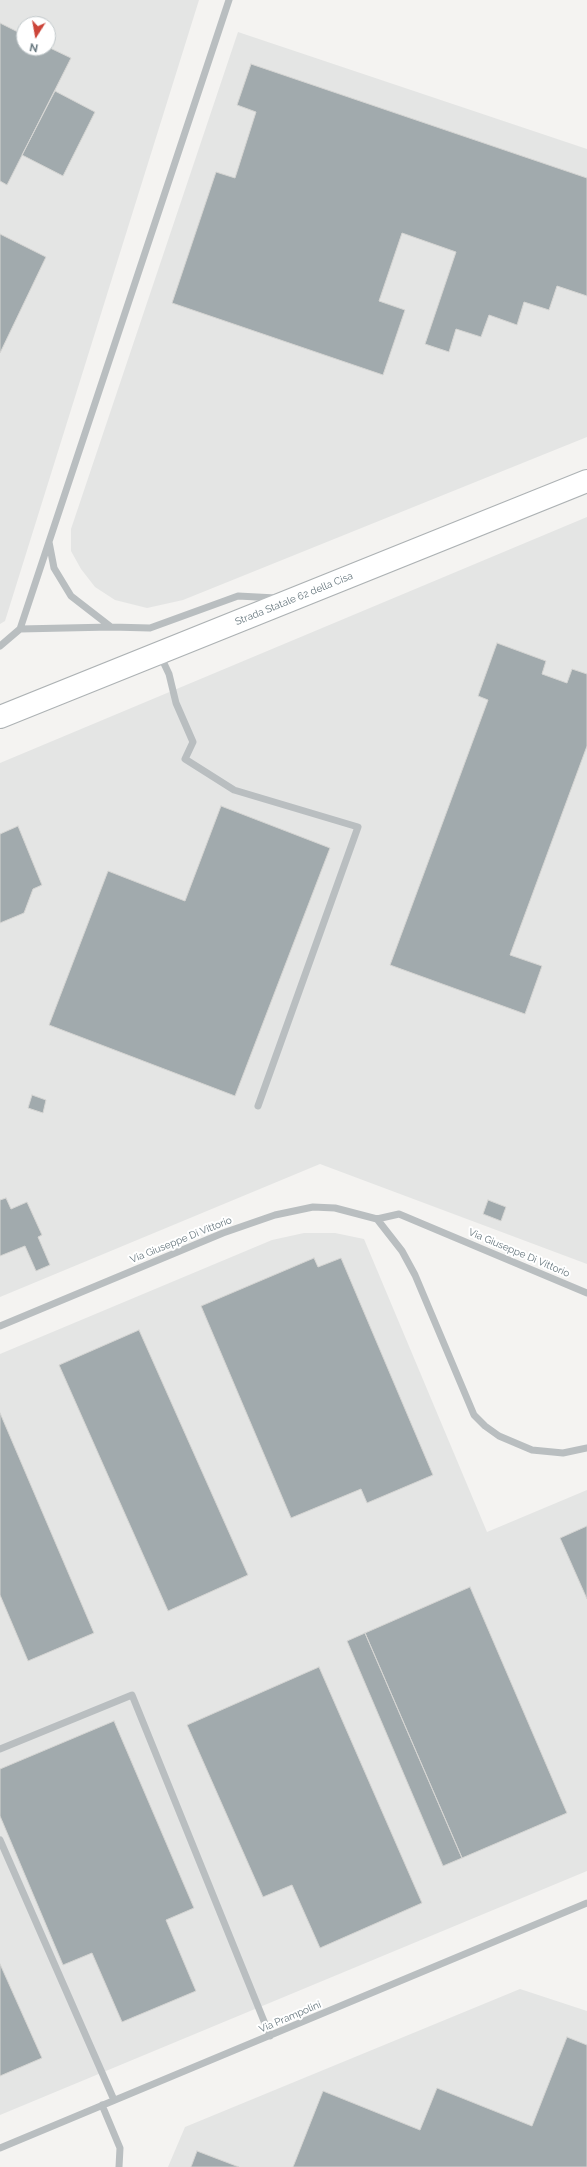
<!DOCTYPE html>
<html>
<head>
<meta charset="utf-8">
<style>
	body { margin:0 }
	#map { position:relative; width:587px; height:2167px; overflow:hidden; background:#f4f3f1; font-family:Raleway,sans-serif }
	canvas { display:block }
	.north { position:absolute; left:16px; top:16px; width:40px; height:40px; box-sizing:border-box; background:#fff; border:1px solid #c2c9cb; border-radius:50%; rotate:191deg; font-size:11px; font-weight:700; line-height:16px; text-align:center; color:#67777e }
	.north::after { content:''; display:block; margin:auto; width:14px; height:18px; background:#cc4539; clip-path:polygon(50% 0,100% 100%,50% 72%,0 100%) }
</style>
</head>
<body>
<div id="map">
<canvas width="587" height="2167"></canvas>
<div class="north">N</div>
</div>
<script>
const g = document.querySelector('canvas').getContext('2d');
g.lineJoin = 'round';
function fillPath(path, color) { g.fillStyle = color; g.fill(path, 'evenodd'); }
const poly = rows => new Path2D(rows.map(r => 'M' + r).join(''));
function strokePath(path, color, width, dash) { g.strokeStyle = color; g.lineWidth = width; g.lineCap = dash ? 'butt' : 'round'; g.setLineDash(dash || []); g.stroke(path); }
function drawText(font, color, halo, rows, align = 'center') {
  g.font = font + ' Raleway,sans-serif'; g.lineWidth = 4; g.setLineDash([]); g.textBaseline = 'middle'; g.strokeStyle = halo; g.fillStyle = color; for (const [text, x, y, turn = 0] of rows) {
    g.save(); g.translate(x, y); g.rotate((+turn || 0) * Math.PI / 180); g.textAlign = isNaN(turn) ? turn : align; if (halo) g.strokeText(text, 0, 0); g.fillText(text, 0, 0); g.restore();
  }
}
fillPath(poly([
	[0,0,199,0,5,621,0,624],
	[24,24,48,24,48,48,24,48],
	[238,32,587,149,587,437,183,600,147,608,115,600,95,587,81,569,71,551,71,529],
	[587,517,587,1264,320,1164,0,1297,0,763],
	[304,1233,335,1233,364,1239,487,1532,587,1490,587,1871,0,2115,0,1354,272,1240],
	[520,1989,587,2011,587,2167,168,2167,185,2127]
]), '#e4e5e4');
const building = poly([
	[0,23,24,35,24,48,48,47,71,58,7,185,0,181,0,23],
	[251,64,587,178,587,296,557,286,549,310,524,302,517,325,489,315,481,337,456,329,449,352,425,344,456,252,402,233,379,301,405,310,383,375,172,303,216,172,235,178,256,112,237,105,251,64],
	[55,91,95,112,63,176,22,155,55,91],
	[0,234,46,257,0,353,0,234],
	[497,643,546,661,542,674,567,683,572,669,587,674,587,746,510,955,542,966,525,1014,390,965,488,700,478,696,497,643],
	[221,806,330,848,235,1096,49,1025,108,871,185,901,221,806],
	[18,826,42,885,33,889,24,913,0,923,0,834,18,826],
	[32,1095,46,1100,43,1113,28,1108,32,1095],
	[6,1198,11,1209,27,1202,42,1235,38,1237,50,1265,36,1271,25,1246,0,1256,0,1200,6,1198],
	[488,1200,506,1207,501,1221,483,1214,488,1200],
	[314,1258,318,1267,341,1258,433,1475,367,1503,361,1489,291,1518,201,1306,314,1258],
	[139,1330,248,1575,168,1611,59,1365,139,1330],
	[0,1413,94,1633,28,1661,0,1595,0,1413],
	[587,1526,587,1599,560,1538,587,1526],
	[470,1587,567,1813,462,1858,365,1633,470,1587],
	[365,1633,462,1858,443,1866,347,1641,365,1633],
	[319,1667,422,1903,320,1948,292,1885,263,1897,187,1725,319,1667],
	[114,1721,194,1908,166,1920,196,1991,122,2022,92,1953,63,1965,0,1816,0,1769,114,1721],
	[0,1964,42,2058,0,2076,0,1964],
	[567,2037,587,2045,587,2167,293,2167,323,2091,420,2130,437,2088,532,2126,567,2037],
	[197,2151,239,2167,191,2167,197,2151]
]);
fillPath(building, '#a1aaad');
strokePath(building, '#d5d5d3', 1);
const major = poly([
	[0,717,587,481]
]);
strokePath(major, '#adb2b4', 24);
strokePath(poly([
	[49,542,54,568,71,596,111,627,150,628,238,596,276,598],
	[20,629,111,627],
	[0,646,20,629,229,0],
	[160,655,169,674,176,703,193,742,185,759,234,790,358,827,258,1106],
	[377,1219,402,1251,415,1275,474,1415,485,1426,499,1436,532,1450,563,1453,587,1448],
	[0,1326,223,1233,275,1215,313,1207,335,1208,377,1219,399,1214,587,1293],
	[0,1749,132,1695,270,2036],
	[0,1840,114,2100],
	[102,2105,120,2148,119,2167],
	[0,2148,587,1903]
]), '#b9bec0', 7);
strokePath(major, '#fff', 22);
drawText('10px', '#67777e', '#fff', [
	["Strada Statale 62 della Cisa",294,599,-22],
	["Via Giuseppe Di Vittorio",181,1240,-22],
	["Via Giuseppe Di Vittorio",519,1253,23],
	["Via Prampolini",290,2017,-23]
]);
</script>
</body>
</html>
